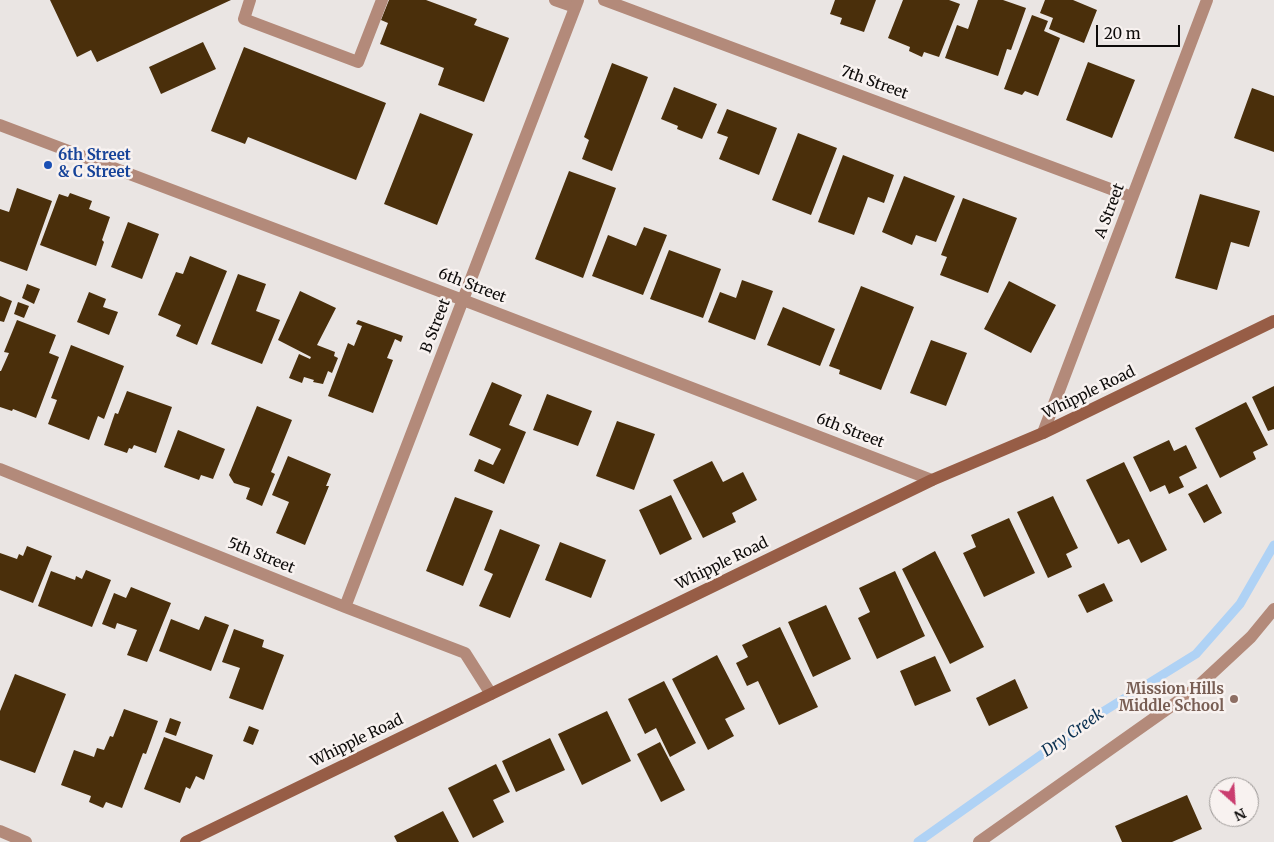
<!DOCTYPE html>
<html>
<head>
<meta charset="utf-8">
<style>
	body { margin:0 }
	#map { position:relative; width:1274px; height:842px; overflow:hidden; background:#eae5e3; font-family:Merriweather,serif }
	canvas { display:block }
	.north { position:absolute; left:1209px; top:777px; width:50px; height:50px; box-sizing:border-box; background:#f8f2f0; border:1px solid #9a9694; border-radius:50%; rotate:154deg; font-size:14px; font-weight:700; line-height:20px; text-align:center; color:#0d0b0a }
	.north::after { content:''; display:block; margin:auto; width:18px; height:22px; background:#ca3d6f; clip-path:polygon(50% 0,100% 100%,50% 72%,0 100%) }
	.scale { position:absolute; left:1096px; top:25px; width:84px; height:22px; box-sizing:border-box; border:2px solid #0d0b0a; border-top:0; padding-left:6px; font-size:15px; line-height:18px; white-space:nowrap; color:#0d0b0a; -webkit-text-stroke:4px #f8f2f0; paint-order:stroke }
</style>
</head>
<body>
<div id="map">
<canvas width="1274" height="842"></canvas>
<div class="north">N</div>
<div class="scale">20 m</div>
</div>
<script>
const g = document.querySelector('canvas').getContext('2d');
g.lineJoin = 'round';
const poly = rows => new Path2D(rows.map(r => 'M' + r).join(''));
function strokePath(path, color, width, dash) { g.strokeStyle = color; g.lineWidth = width; g.lineCap = dash ? 'butt' : 'round'; g.setLineDash(dash || []); g.stroke(path); }
function fillPath(path, color) { g.fillStyle = color; g.fill(path, 'evenodd'); }
function drawText(font, color, halo, rows, align = 'center') {
  g.font = font + ' Merriweather,serif'; g.lineWidth = 5; g.setLineDash([]); g.textBaseline = 'middle'; g.strokeStyle = halo; g.fillStyle = color; for (const [text, x, y, turn = 0] of rows) {
    g.save(); g.translate(x, y); g.rotate((+turn || 0) * Math.PI / 180); g.textAlign = isNaN(turn) ? turn : align; if (halo) g.strokeText(text, 0, 0); g.fillText(text, 0, 0); g.restore();
  }
}
strokePath(poly([
	[918,842,1096,716,1196,654,1240,604,1274,545]
]), '#afd2f5', 9);
fillPath(poly([
	[50,0,231,0,97,62,91,50,77,57],
	[389,0,426,0,477,19,474,25,509,38,484,102,438,85,444,68,380,44,388,23,381,20],
	[835,0,876,0,864,32,840,24,842,18,830,14],
	[903,0,949,0,960,4,939,57,924,52,922,57,909,51,910,47,888,38],
	[978,0,1003,0,1026,8,1011,50,1007,49,998,76,945,58,957,25,968,29],
	[1045,0,1073,0,1097,10,1084,43,1049,29,1053,18,1040,13],
	[1032,15,1048,21,1044,31,1060,38,1038,96,1025,91,1022,95,1004,89],
	[203,42,216,69,161,94,149,67],
	[244,47,386,103,356,180,248,137,245,144,211,131],
	[1088,62,1135,80,1112,138,1066,120],
	[612,63,648,77,612,171,582,159,589,140,584,137],
	[674,87,717,104,702,139,677,129,678,126,661,119],
	[1252,88,1274,96,1274,152,1234,138],
	[727,109,777,128,759,175,719,159,728,137,717,133],
	[420,113,473,134,437,225,384,204],
	[798,133,837,148,811,215,772,200],
	[843,155,894,175,884,203,868,197,854,235,818,222],
	[569,171,616,188,583,278,535,259],
	[904,176,955,196,936,242,916,235,912,245,882,232],
	[17,188,52,201,27,271,0,261,0,209,9,212],
	[70,193,92,201,89,209,110,217,102,240,104,242,96,266,40,245,59,194,68,197],
	[1200,194,1260,211,1249,247,1231,242,1217,290,1175,278],
	[963,198,1017,218,988,293,940,275,947,257,941,255],
	[128,222,159,234,142,279,111,267],
	[644,227,667,235,643,295,592,276,608,235,636,246],
	[669,250,721,269,703,318,650,299],
	[190,256,227,271,197,345,176,336,181,325,158,315,176,272,183,274],
	[238,274,266,284,256,311,280,320,262,364,211,344],
	[742,280,773,291,755,340,708,322,720,292,736,298],
	[1009,281,1056,305,1031,353,984,329],
	[27,284,40,289,34,304,22,298],
	[861,286,914,307,881,390,839,374,840,370,829,366],
	[300,291,336,308,317,345,335,352,334,356,338,358,332,373,328,371,323,384,313,382,314,380,304,377,302,383,289,378,299,354,310,359,311,357,278,340],
	[89,292,106,299,103,307,118,312,109,335,77,322],
	[0,296,12,301,4,322,0,321],
	[18,302,29,306,24,318,14,314],
	[783,307,835,329,820,366,767,345],
	[17,320,56,335,49,353,59,357,36,418,13,409,12,411,0,407,0,371,1,371,9,353,4,352],
	[358,320,403,336,401,342,395,339,387,358,393,360,373,413,328,396,348,343,354,346,362,326,356,324],
	[931,340,967,353,946,406,910,393],
	[71,345,124,366,104,419,98,416,89,440,48,424,57,400,51,398],
	[492,382,522,395,509,425,526,432,504,484,474,471,479,459,493,465,501,449,469,435],
	[1274,386,1274,429,1268,431,1252,397],
	[127,391,172,407,156,453,134,445,132,449,129,448,127,453,104,445,115,413,118,414],
	[547,394,592,411,578,446,533,430],
	[1246,402,1268,445,1253,452,1256,459,1220,478,1195,428],
	[257,406,292,420,271,472,275,474,262,506,246,499,250,488,234,483,229,475],
	[617,421,655,434,634,490,596,476],
	[178,430,225,449,213,479,201,475,199,480,164,467],
	[1169,440,1174,451,1186,445,1197,468,1179,477,1184,487,1169,494,1165,485,1150,492,1133,457],
	[288,456,331,474,326,486,329,486,305,545,276,533,289,502,272,495],
	[712,461,723,482,743,472,757,500,732,513,736,522,703,538,673,480],
	[1124,462,1167,550,1141,563,1129,539,1118,544,1086,480],
	[1207,484,1222,513,1204,523,1188,494],
	[671,495,692,539,660,555,639,510],
	[1053,496,1078,548,1066,554,1072,567,1048,578,1017,512],
	[455,497,493,511,463,586,426,571],
	[1009,518,1035,573,984,597,963,553,976,547,971,535],
	[500,529,540,545,510,618,479,606,493,574,484,570],
	[560,542,606,560,591,598,545,580],
	[27,546,52,556,33,603,0,590,0,553,17,559,19,554,23,556],
	[935,551,984,647,950,664,902,569],
	[86,570,111,580,92,627,38,606,51,571,75,580,76,576,82,579],
	[895,571,925,636,877,659,858,618,870,612,859,588],
	[1104,583,1113,601,1087,613,1078,595],
	[131,587,171,603,147,662,127,655,137,630,117,623,115,629,102,624,114,593,126,598],
	[826,605,851,659,813,677,788,622],
	[205,616,229,625,211,671,159,651,171,619,199,630],
	[780,627,818,707,779,725,758,681,747,686,736,663,748,657,742,645],
	[234,629,264,640,262,647,284,655,263,710,229,698,240,668,222,662],
	[717,655,745,709,725,719,734,736,708,750,672,679],
	[935,656,951,691,915,706,900,671],
	[15,674,66,694,35,773,0,760,0,711],
	[1015,679,1028,708,989,726,976,698],
	[664,681,696,743,670,757,656,728,645,734,628,699],
	[124,709,158,721,146,754,143,753,122,808,106,802,103,808,89,802,91,796,61,785,74,750,94,757,97,748,104,750,110,736,113,737],
	[607,711,631,761,582,785,558,734],
	[170,718,181,722,176,736,165,732],
	[249,726,259,730,253,745,243,741],
	[164,737,213,755,204,780,196,776,190,789,186,787,180,803,144,789],
	[550,738,565,770,516,792,502,761],
	[660,742,685,790,661,802,637,754],
	[496,764,510,792,493,800,504,822,473,838,448,788],
	[1187,795,1202,829,1172,842,1122,842,1115,826],
	[443,811,459,842,397,842,394,836]
]), '#4a2f0b');
strokePath(poly([
	[250,0,244,19,358,62,382,0],
	[555,0,575,7],
	[979,842,1194,690,1251,637,1274,609]
]), '#b38a7a', 12);
strokePath(poly([
	[604,0,1132,197],
	[0,125,463,300,932,480],
	[1043,433,1207,0],
	[0,469,345,607,465,653,491,694],
	[345,607,578,0],
	[0,831,26,842]
]), '#b38a7a', 12);
strokePath(poly([
	[186,842,932,480,1043,433,1274,321]
]), '#975d46', 12);
for (const [x, y, r, color] of [
	[48,165,5,"#1a4fb4"],
	[1234,699,5,"#8d6e63"]
]) { const dot = new Path2D(); dot.arc(x, y, r, 0, 2 * Math.PI); g.fillStyle = color; g.fill(dot); strokePath(dot, '#f8f2f0', 2); }
drawText('15px', '#0d0b0a', '#f8f2f0', [
	["7th Street",874,83,20],
	["A Street",1110,211,-69],
	["6th Street",472,286,21],
	["B Street",436,326,-69],
	["Whipple Road",1089,393,-26],
	["6th Street",850,431,21],
	["5th Street",261,556,22],
	["Whipple Road",722,564,-26],
	["Whipple Road",357,741,-26]
]);
drawText('bold 15px', '#164399', '#f8f2f0', [
	["6th Street",58,156],
	["& C Street",58,173]
], 'left');
drawText('bold 15px', '#785e54', '#f8f2f0', [
	["Mission Hills",1224,690],
	["Middle School",1224,707]
], 'right');
drawText('italic 16px', '#0a3051', '#f8f2f0', [
	["Dry Creek",1073,733,-35]
]);
</script>
</body>
</html>
